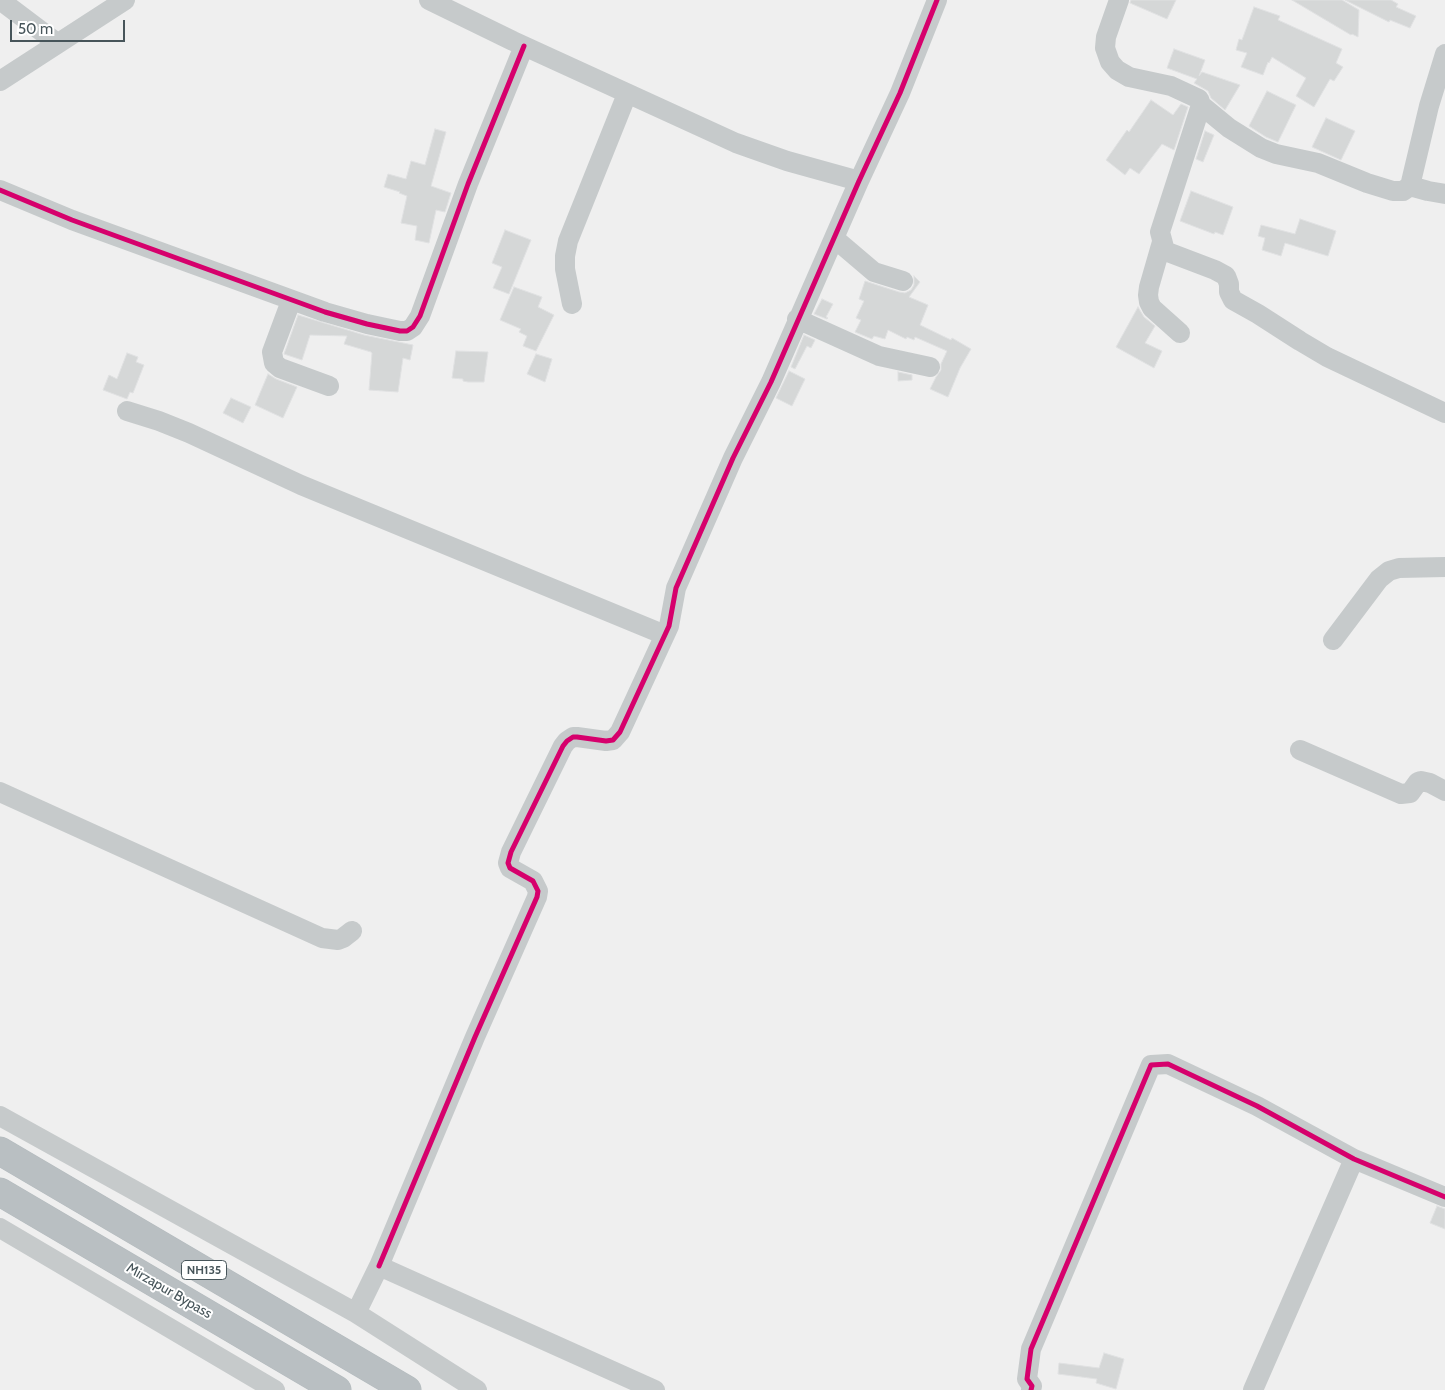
<!DOCTYPE html>
<html>
<head>
<meta charset="utf-8">
<style>
	body { margin:0 }
	#map { position:relative; width:1445px; height:1390px; overflow:hidden; background:#efefef; font-family:Cabin,sans-serif }
	canvas { display:block }
	.scale { position:absolute; left:10px; top:20px; width:115px; height:22px; box-sizing:border-box; border:2px solid #47555a; border-top:0; padding-left:6px; font-size:15px; line-height:18px; white-space:nowrap; color:#47555a; -webkit-text-stroke:4px #fff; paint-order:stroke }
</style>
</head>
<body>
<div id="map">
<canvas width="1445" height="1390"></canvas>
<div class="scale">50 m</div>
</div>
<script>
const g = document.querySelector('canvas').getContext('2d');
g.lineJoin = 'round';
function fillPath(path, color) { g.fillStyle = color; g.fill(path, 'evenodd'); }
const poly = rows => new Path2D(rows.map(r => 'M' + r).join(''));
function strokePath(path, color, width, dash) { g.strokeStyle = color; g.lineWidth = width; g.lineCap = dash ? 'butt' : 'round'; g.setLineDash(dash || []); g.stroke(path); }
function drawText(font, color, halo, rows, align = 'center') {
  g.font = font + ' Cabin,sans-serif'; g.lineWidth = 4; g.setLineDash([]); g.textBaseline = 'middle'; g.strokeStyle = halo; g.fillStyle = color; for (const [text, x, y, turn = 0] of rows) {
    g.save(); g.translate(x, y); g.rotate((+turn || 0) * Math.PI / 180); g.textAlign = isNaN(turn) ? turn : align; if (halo) g.strokeText(text, 0, 0); g.fillText(text, 0, 0); g.restore();
  }
}
const building = poly([
	[1131,0,1176,0,1167,19,1130,3,1131,0],
	[1292,0,1342,0,1359,10,1358,37,1352,34,1351,35,1292,0],
	[1345,0,1391,0,1398,4,1396,7,1416,16,1410,28,1390,20,1389,22,1345,0],
	[1254,7,1280,16,1278,20,1342,49,1336,63,1343,67,1334,81,1330,79,1314,107,1296,96,1306,78,1272,57,1269,63,1268,62,1263,75,1241,67,1247,53,1236,50,1239,39,1242,40,1254,7],
	[1174,49,1205,60,1199,76,1202,72,1240,85,1225,110,1211,98,1208,91,1194,83,1197,79,1167,68,1174,49],
	[1267,91,1296,105,1278,142,1266,137,1249,126,1267,91],
	[1151,100,1173,115,1181,104,1188,107,1174,150,1162,144,1139,174,1130,168,1125,175,1106,160,1127,130,1129,132,1151,100],
	[1326,118,1355,131,1341,160,1312,147,1326,118],
	[435,129,446,132,431,186,451,193,445,212,436,210,429,243,415,240,417,226,401,223,407,196,399,193,400,192,384,187,388,174,406,179,411,161,425,165,435,129],
	[1205,131,1214,135,1203,162,1196,159,1205,131],
	[1191,191,1233,207,1223,235,1215,232,1214,234,1180,221,1191,191],
	[1300,219,1336,231,1328,256,1285,243,1281,256,1262,250,1265,238,1258,236,1261,225,1295,234,1300,219],
	[505,230,531,240,509,294,493,288,502,267,492,263,505,230],
	[914,276,920,282,909,297,928,305,920,325,951,340,952,338,971,349,960,368,948,397,930,389,936,377,941,370,941,364,947,351,915,337,914,340,907,337,906,339,888,330,885,339,874,336,872,339,855,332,861,320,856,318,864,301,859,299,865,281,899,292,905,293,911,290,914,285,914,276],
	[514,287,542,297,538,307,554,315,536,351,523,346,527,336,519,332,521,329,500,320,514,287],
	[822,299,833,304,826,317,828,318,827,319,814,314,822,299],
	[1138,307,1144,317,1155,326,1145,343,1162,351,1154,368,1116,347,1138,307],
	[298,315,364,335,413,345,410,360,403,358,398,392,369,390,372,353,371,352,344,344,347,336,310,335,302,360,284,354,298,315],
	[804,335,815,340,811,348,807,346,795,369,791,367,804,335],
	[456,351,488,352,484,382,468,382,463,381,463,379,452,378,456,351],
	[127,353,138,357,136,362,144,365,133,393,130,392,127,399,103,390,109,375,117,379,127,353],
	[536,354,552,359,545,382,527,374,536,354],
	[789,371,805,379,792,406,776,398,789,371],
	[898,372,912,375,912,380,898,381,898,372],
	[268,374,276,379,297,387,283,418,255,405,268,374],
	[231,398,251,407,243,423,223,413,231,398],
	[1437,1206,1445,1209,1445,1229,1430,1223,1437,1206],
	[1104,1353,1124,1359,1116,1389,1096,1383,1097,1379,1058,1374,1059,1363,1099,1368,1104,1353]
]);
fillPath(building, '#d5d7d7');
strokePath(building, '#e0e1e2', 1);
const highway = poly([
	[0,1151,407,1390],
	[0,1192,337,1390]
]);
strokePath(highway, '#b4bbbe', 29);
strokePath(poly([
	[0,0,57,43],
	[429,0,513,41,736,143,787,161,859,181],
	[1119,0,1106,37,1105,48,1110,62,1117,70,1129,77,1171,86,1199,99,1201,105,1229,128,1261,148,1276,154,1318,163,1367,183,1393,191,1403,191,1410,186,1428,191,1445,194],
	[0,81,125,0],
	[1201,105,1160,232,1165,251,1215,270,1226,276,1229,284,1229,292,1233,300,1258,314,1300,341,1327,357,1445,413],
	[1410,186,1429,106,1445,54],
	[0,190,72,220,325,312,367,324,400,331,407,331,413,327,420,316,468,184,524,46],
	[834,238,874,272,903,281],
	[1162,242,1149,287,1148,295,1149,302,1152,308,1180,333],
	[291,301,272,352,274,363,280,368,329,386],
	[572,304,565,269,565,256,568,241,627,94],
	[797,319,879,356,930,367],
	[127,411,159,421,189,433,301,485,665,635],
	[1333,640,1379,579,1389,571,1399,568,1445,567],
	[1300,750,1401,794,1410,793,1418,782,1421,781,1430,783,1445,791],
	[0,792,322,938,338,940,343,938,352,931],
	[0,1116,356,1313,477,1390],
	[0,1228,275,1390],
	[379,1266,475,1037,537,897,538,891,533,881,510,868,508,863,511,852,563,746,567,741,573,737,577,737,606,741,613,740,620,732,669,626,676,588,733,458,771,382,859,181,900,93,937,0],
	[356,1313,379,1266,655,1390],
	[1031,1390,1032,1386,1027,1379,1031,1349,1151,1065,1168,1064,1257,1106,1354,1159,1445,1197],
	[1253,1390,1354,1159]
]), '#c6cacb', 20);
strokePath(highway, '#b9bfc2', 28);
strokePath(poly([
	[0,190,72,220,325,312,367,324,400,331,407,331,413,327,420,316,468,184,524,46],
	[379,1266,475,1037,537,897,538,891,533,881,510,868,508,863,511,852,563,746,567,741,573,737,577,737,606,741,613,740,620,732,669,626,676,588,733,458,771,382,859,181,900,93,937,0],
	[1031,1390,1032,1386,1027,1379,1031,1349,1151,1065,1168,1064,1257,1106,1354,1159,1445,1197]
]), '#d6006c', 5);
for (const [x, y, w] of [
	[204,1270,45]
]) { const box = new Path2D(); box.roundRect(x - w / 2, y - 9.5, w, 19, 4); g.fillStyle = '#fff'; g.fill(box); strokePath(box, '#47555a', 1); }
drawText('bold 12px', '#47555a', null, [
	["NH135",204,1270]
]);
drawText('14px', '#47555a', '#fff', [
	["Mirzapur Bypass",169,1291,30]
]);
</script>
</body>
</html>
